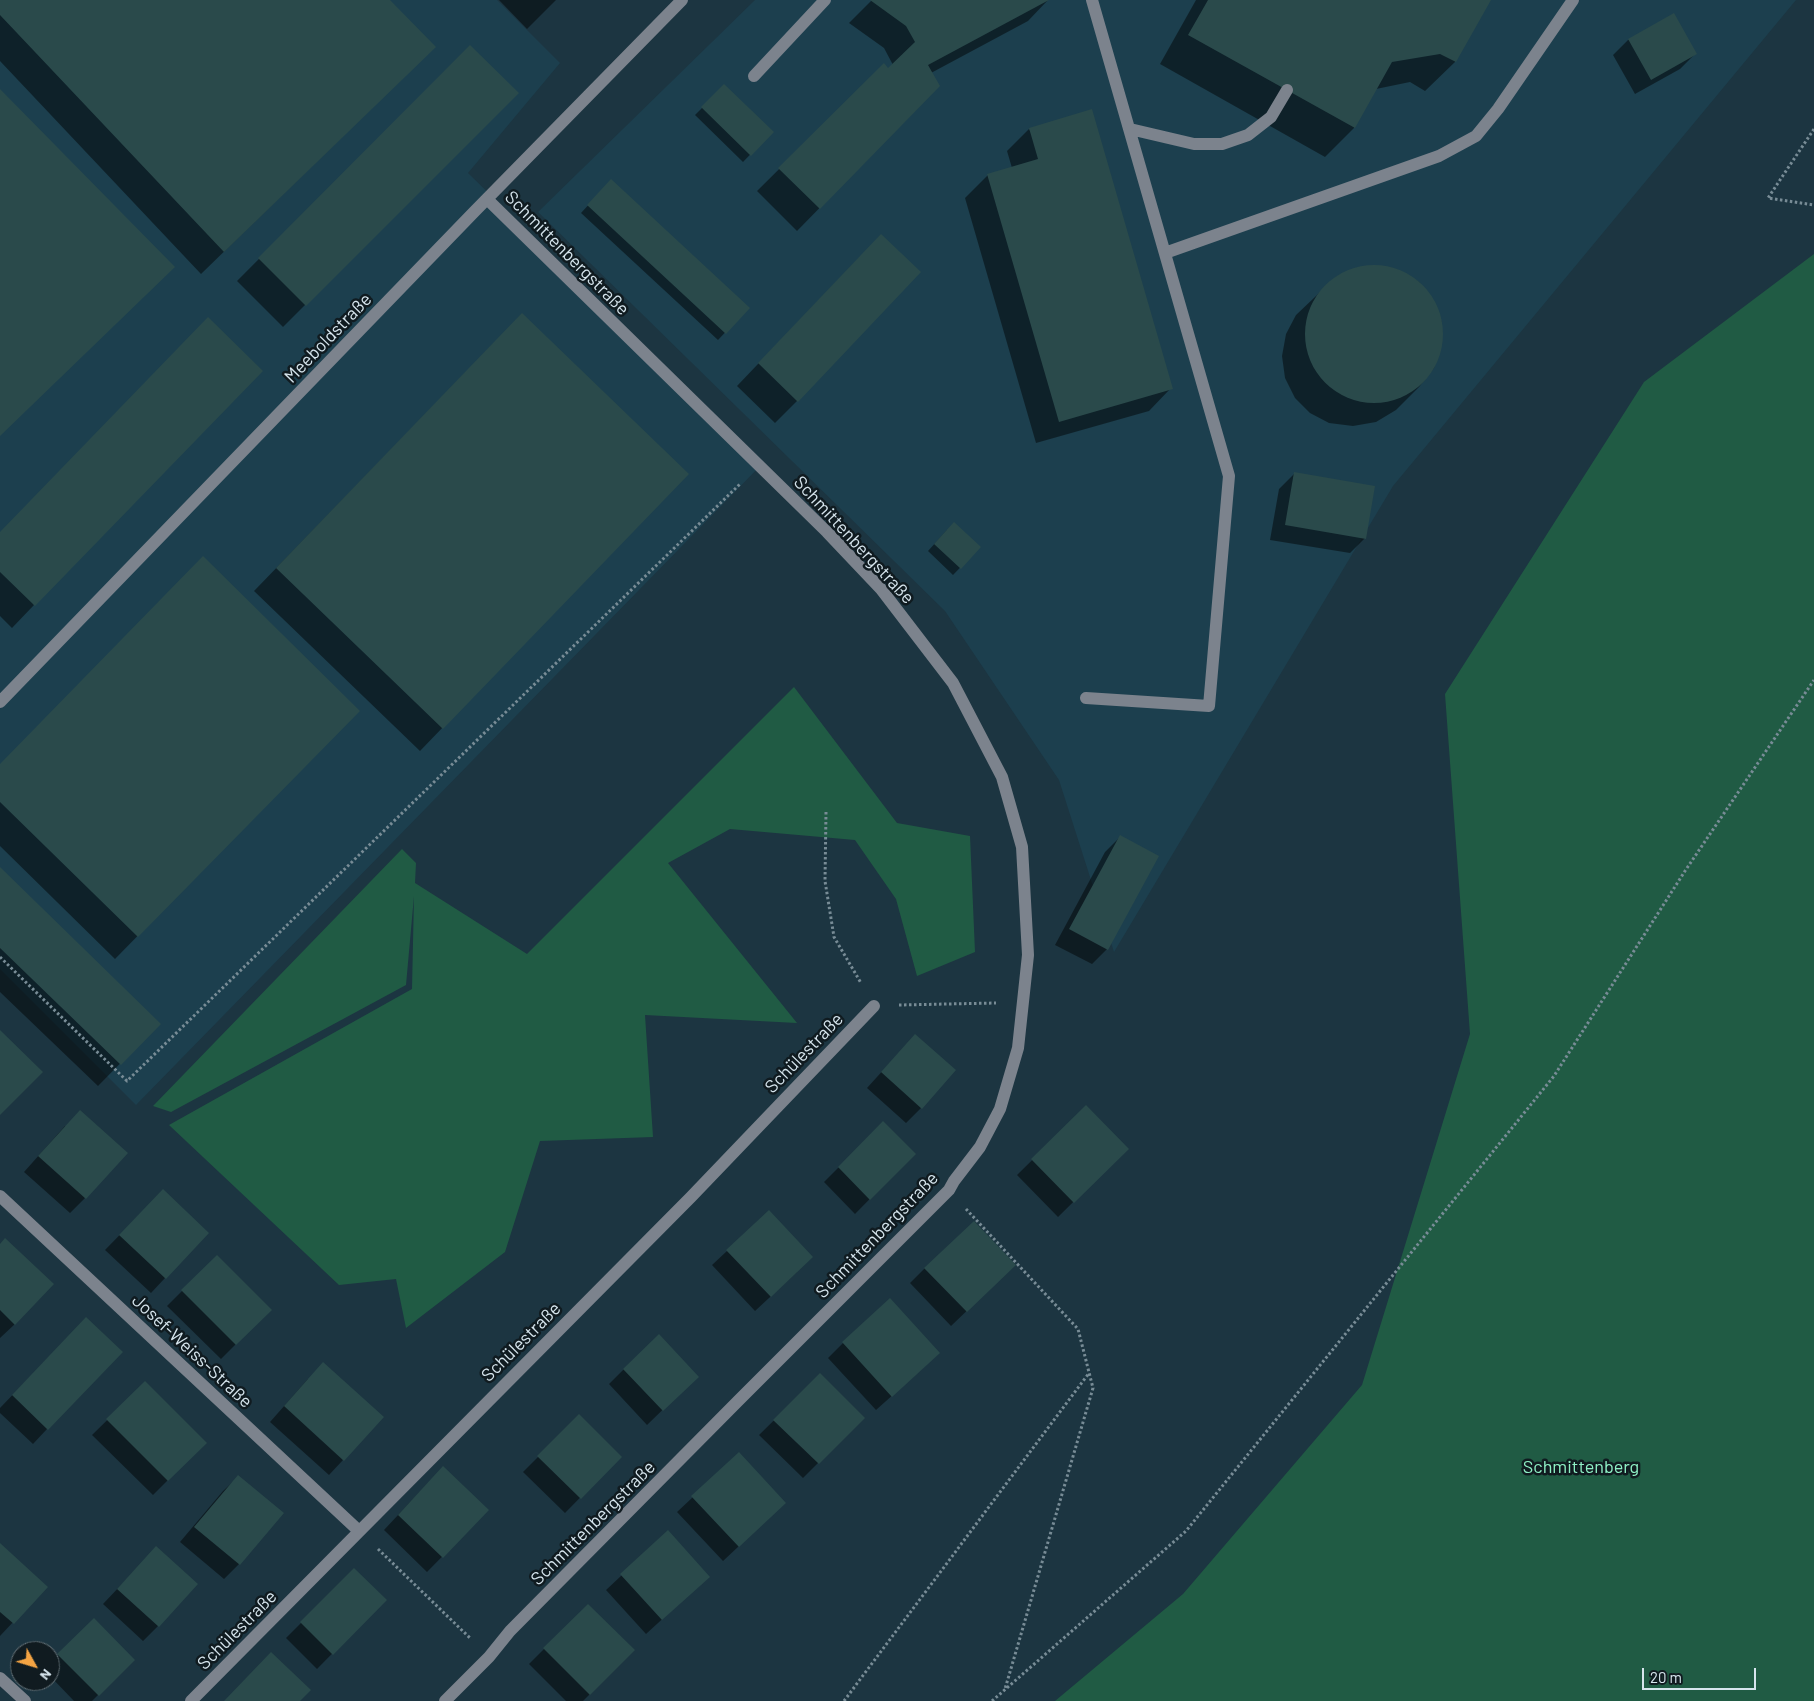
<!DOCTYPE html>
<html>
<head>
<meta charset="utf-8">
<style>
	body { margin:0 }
	#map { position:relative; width:1814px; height:1701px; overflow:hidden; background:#1c3541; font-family:Barlow,sans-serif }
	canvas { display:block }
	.north { position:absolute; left:10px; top:1641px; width:50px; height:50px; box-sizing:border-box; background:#101b20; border:1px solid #5f6c72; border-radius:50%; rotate:129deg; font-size:14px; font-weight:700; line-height:20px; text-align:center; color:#d6e5ed }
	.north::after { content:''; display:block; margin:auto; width:18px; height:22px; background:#f4a443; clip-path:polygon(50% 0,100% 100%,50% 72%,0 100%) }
	.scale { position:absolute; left:1642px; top:1668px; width:114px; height:22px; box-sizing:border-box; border:2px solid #d6e5ed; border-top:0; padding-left:6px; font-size:15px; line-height:18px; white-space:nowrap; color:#d6e5ed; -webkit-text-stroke:4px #101b20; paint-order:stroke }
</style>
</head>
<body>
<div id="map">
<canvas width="1814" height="1701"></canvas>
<div class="north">N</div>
<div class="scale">20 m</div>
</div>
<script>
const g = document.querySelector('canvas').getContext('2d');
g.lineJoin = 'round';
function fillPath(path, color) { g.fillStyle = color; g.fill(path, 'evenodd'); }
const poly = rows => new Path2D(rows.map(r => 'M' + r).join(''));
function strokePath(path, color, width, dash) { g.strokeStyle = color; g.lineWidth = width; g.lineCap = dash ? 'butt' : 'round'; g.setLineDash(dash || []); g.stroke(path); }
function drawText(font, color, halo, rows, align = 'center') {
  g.font = font + ' Barlow,sans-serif'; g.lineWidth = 5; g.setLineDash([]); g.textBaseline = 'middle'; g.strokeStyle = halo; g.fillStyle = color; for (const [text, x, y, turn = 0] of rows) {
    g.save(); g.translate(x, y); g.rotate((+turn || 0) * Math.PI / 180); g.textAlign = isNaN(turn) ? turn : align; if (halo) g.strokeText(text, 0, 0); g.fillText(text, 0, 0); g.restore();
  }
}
fillPath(poly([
	[0,0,497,0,560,63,468,173,764,462,136,1105,0,969],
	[755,0,1796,0,1393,486,1114,952,1059,780,945,611,538,212]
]), '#1c3f4e');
fillPath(poly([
	[1814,254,1814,1701,1055,1701,1183,1594,1362,1385,1470,1034,1445,694,1644,382],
	[794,687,897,823,970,836,975,952,917,976,896,899,855,840,730,829,668,863,797,1023,645,1015,653,1137,540,1141,505,1252,406,1328,396,1279,339,1285,169,1125,412,989,414,896,406,985,171,1112,153,1106,402,849,416,863,415,883,527,954]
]), '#205b44');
fillPath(poly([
	[0,0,388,0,412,69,201,274,0,61],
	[499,0,556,0,527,29],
	[872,0,1048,0,1028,21,931,73,939,86,797,231,757,191,884,65,888,70,893,65,884,48,849,23],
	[1196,0,1490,0,1455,62,1425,91,1410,82,1376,89,1354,128,1325,157,1160,64],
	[1673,15,1695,54,1680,69,1635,94,1613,55,1628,40],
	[470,47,517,93,283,327,237,281],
	[724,86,772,132,743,162,695,115],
	[1029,129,1171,388,1149,411,1036,443,965,198,988,175,1012,168,1007,151],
	[604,188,748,308,718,340,581,213],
	[859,258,797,401,775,423,737,386],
	[1377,266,1398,270,1419,282,1433,300,1442,323,1441,346,1434,368,1419,387,1396,410,1376,422,1353,426,1329,423,1310,413,1295,398,1285,378,1282,356,1286,334,1296,315,1336,277,1356,268],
	[500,337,687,474,420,751,254,591],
	[1294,474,1365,538,1350,553,1270,540,1279,489],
	[947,530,980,547,953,575,928,551],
	[0,533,34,605,12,628,0,616],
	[358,711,115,959,0,846,0,765],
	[1120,837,1107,949,1092,964,1055,945,1105,852],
	[0,869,159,1024,98,1086,0,992],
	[915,1035,921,1108,906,1123,867,1088],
	[1086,1107,1127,1149,1058,1217,1017,1175],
	[883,1123,914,1154,855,1214,824,1182],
	[65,1126,85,1198,70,1213,24,1172],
	[148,1206,165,1278,151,1293,105,1250],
	[0,1245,15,1324,0,1338],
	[727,1251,797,1272,755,1311,712,1265],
	[217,1256,270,1310,221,1359,167,1306],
	[925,1268,999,1280,951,1326,910,1283],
	[72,1333,47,1429,33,1444,0,1413,0,1408],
	[843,1343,923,1368,876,1410,828,1358],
	[624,1369,682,1391,647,1425,609,1384],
	[820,1375,863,1418,803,1478,759,1435],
	[308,1379,343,1460,329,1475,270,1422],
	[145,1383,205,1443,153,1495,92,1435],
	[579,1416,620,1457,565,1513,523,1472],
	[739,1454,769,1518,723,1561,677,1512],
	[238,1477,282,1513,239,1564,224,1579,180,1542,223,1491],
	[428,1483,488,1510,427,1572,384,1530],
	[668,1532,693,1591,646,1634,606,1590],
	[0,1545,46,1587,0,1636],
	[156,1548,158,1626,143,1641,103,1604],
	[354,1570,385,1600,317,1669,286,1638],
	[588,1605,634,1650,583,1701,566,1701,529,1664],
	[94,1620,133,1660,92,1701,74,1701,50,1676,50,1663]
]), '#0007');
fillPath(poly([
	[0,0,390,0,436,47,224,252,0,15],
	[870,0,1049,0,928,65,940,86,820,209,778,168,884,63,888,68,915,42,906,26],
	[1208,0,1491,0,1456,62,1440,54,1392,62,1355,128,1188,35],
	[1674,13,1697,54,1651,80,1628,39],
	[470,45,519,93,306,306,258,258],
	[724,84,774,132,751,156,701,107],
	[0,89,175,267,0,436],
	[1092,109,1173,389,1059,422,987,174,1038,159,1029,128],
	[611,179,750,308,726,334,587,205],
	[881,234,921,272,798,402,758,363],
	'1305 334a69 69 0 1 1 138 0a69 69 0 1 1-138 0Z',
	[522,313,689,474,443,729,276,568],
	[208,317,263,371,35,606,0,572,0,532],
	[1294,472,1375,486,1366,539,1285,525],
	[954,522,981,547,961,569,934,544],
	[203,556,360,711,138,937,0,802,0,764],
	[1120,835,1159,856,1108,950,1069,929],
	[0,867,161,1024,121,1065,0,948],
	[0,1030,43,1072,0,1115],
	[915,1034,956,1070,922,1109,881,1072],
	[1086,1105,1129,1149,1074,1203,1031,1159],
	[80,1110,128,1153,86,1199,38,1156],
	[883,1121,916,1154,870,1200,838,1167],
	[163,1189,209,1233,166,1279,119,1235],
	[769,1210,813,1257,771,1297,726,1250],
	[974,1221,1016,1265,967,1312,924,1268],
	[5,1238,54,1284,15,1325,0,1310,0,1244],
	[217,1255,272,1310,236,1345,181,1290],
	[890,1298,940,1353,892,1397,842,1342],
	[86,1317,123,1352,48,1430,12,1395],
	[659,1334,699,1377,663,1411,623,1369],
	[323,1362,384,1417,344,1461,284,1406],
	[820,1373,865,1418,819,1464,773,1420],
	[145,1381,207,1443,168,1481,106,1419],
	[579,1414,622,1457,581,1499,537,1456],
	[739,1452,786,1503,739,1547,691,1496],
	[443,1466,489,1510,443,1558,398,1515],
	[238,1475,284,1513,240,1565,194,1527],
	[668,1530,710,1577,662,1620,620,1574],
	[0,1543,48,1587,14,1624,0,1612],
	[156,1546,198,1584,159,1627,117,1589],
	[354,1568,387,1600,333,1655,300,1622],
	[588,1604,635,1650,590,1695,543,1648],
	[94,1618,135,1660,99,1696,57,1654],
	[271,1652,311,1690,300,1701,224,1701]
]), '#2a4a4b');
strokePath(poly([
	[1814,129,1768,198,1814,205],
	[826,812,825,881,834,937,861,983],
	[0,957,127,1081,740,484],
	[899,1005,996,1003],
	[966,1209,1078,1329,1093,1388,1005,1689],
	[378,1549,471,1639],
	[844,1701,1089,1373],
	[992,1701,1186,1531,1554,1076,1685,871,1814,680]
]), '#788c96', 3, [2.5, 2.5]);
strokePath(poly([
	[754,76,825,0],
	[1130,129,1194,144,1222,144,1248,135,1271,117,1287,90],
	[1165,253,1439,156,1476,136,1498,109,1573,0],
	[1086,698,1209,706,1229,476,1092,0],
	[0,702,474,212,682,0],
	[0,1196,359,1531],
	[0,1678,25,1701],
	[191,1701,691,1197,874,1006],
	[445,1701,489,1657,510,1631,739,1400,949,1190,954,1181,980,1147,1000,1109,1018,1048,1028,955,1022,847,1002,777,953,683,881,589,827,532,487,199]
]), '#7c838d', 12);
drawText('18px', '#d6e5ed', '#101b20', [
	["Schmittenbergstraße",567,253,45],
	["Meeboldstraße",328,338,-46],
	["Schmittenbergstraße",854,540,47],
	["Schülestraße",804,1053,-46],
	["Schmittenbergstraße",877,1235,-46],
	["Schülestraße",521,1342,-45],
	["Josef-Weiss-Straße",192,1351,43],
	["Schmittenbergstraße",593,1523,-45],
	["Schülestraße",237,1630,-45]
]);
drawText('18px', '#8ff1c6', '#101b20', [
	["Schmittenberg",1581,1467]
]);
</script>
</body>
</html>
